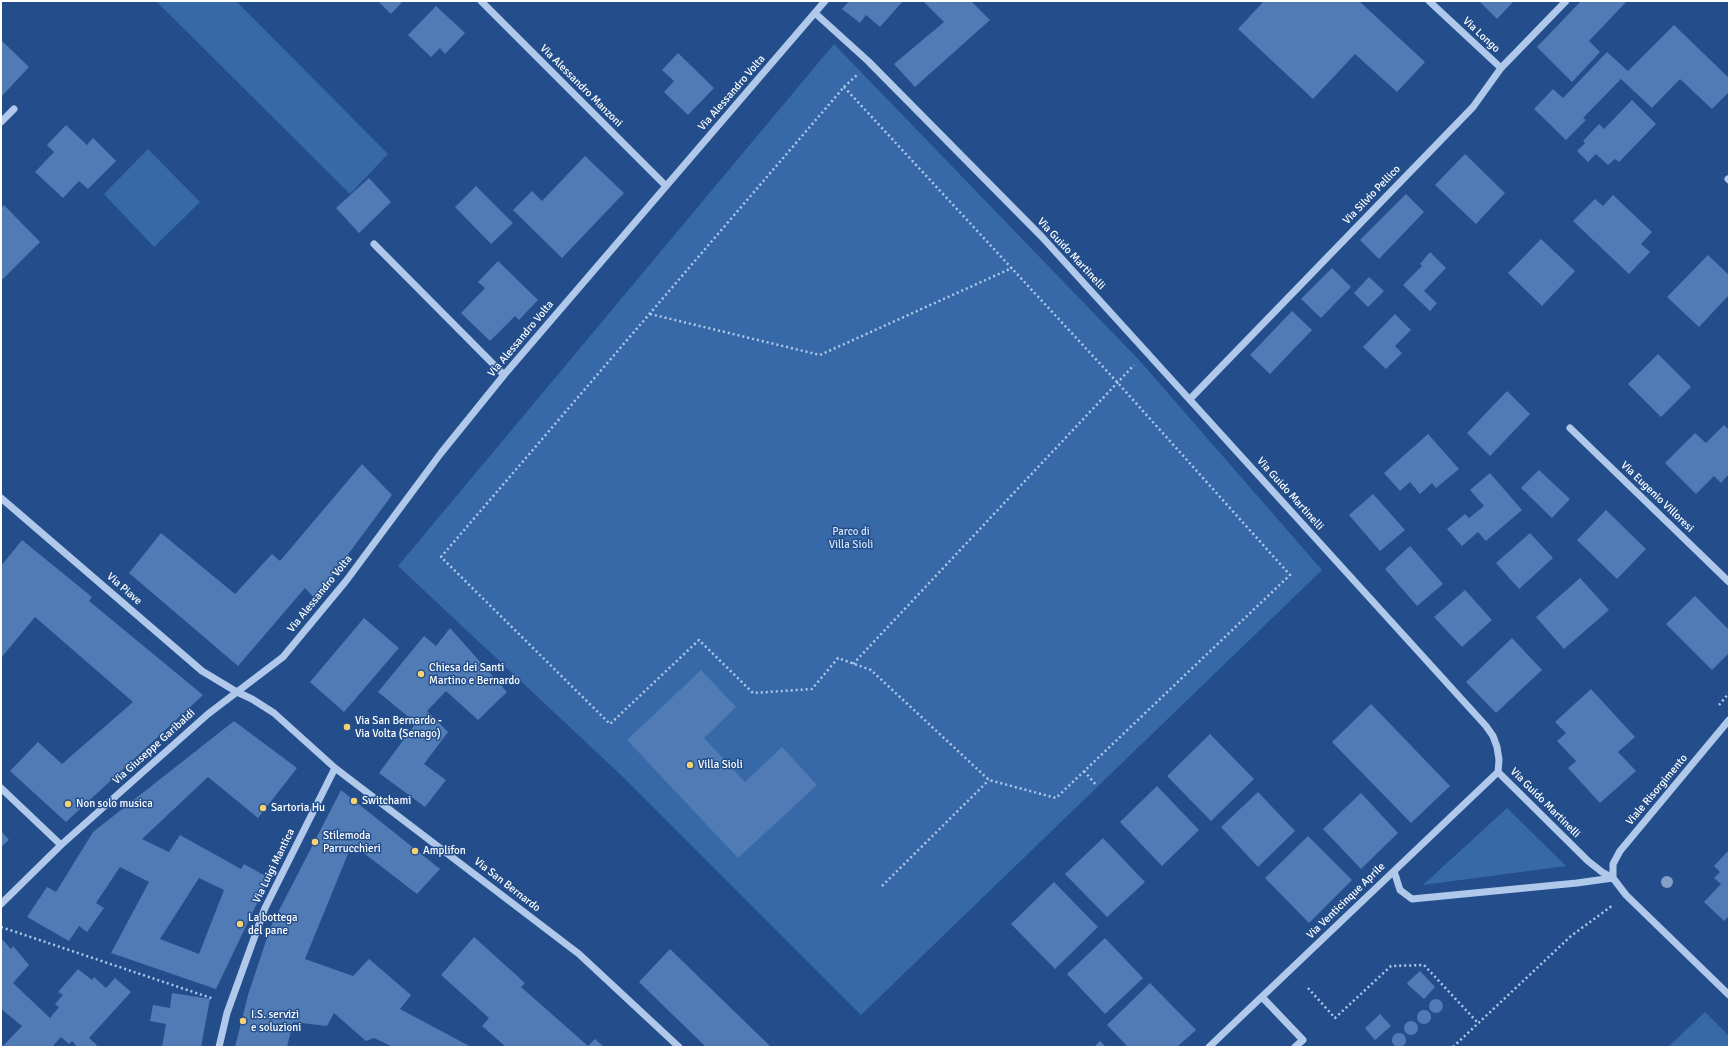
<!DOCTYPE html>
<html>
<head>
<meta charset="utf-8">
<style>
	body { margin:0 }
	#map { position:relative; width:1730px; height:1048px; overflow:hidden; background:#234e8b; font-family:Signika,sans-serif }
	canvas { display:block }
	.frame { position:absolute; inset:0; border:2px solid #fff; pointer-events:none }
</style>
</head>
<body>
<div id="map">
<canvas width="1730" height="1048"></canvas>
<div class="frame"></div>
</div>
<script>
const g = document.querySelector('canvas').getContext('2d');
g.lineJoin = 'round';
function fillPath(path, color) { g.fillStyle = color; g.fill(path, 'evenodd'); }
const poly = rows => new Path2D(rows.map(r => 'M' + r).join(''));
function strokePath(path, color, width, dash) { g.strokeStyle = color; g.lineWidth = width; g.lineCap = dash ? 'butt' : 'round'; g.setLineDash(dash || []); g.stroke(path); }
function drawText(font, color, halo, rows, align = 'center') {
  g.font = font + ' Signika,sans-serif'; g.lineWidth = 3; g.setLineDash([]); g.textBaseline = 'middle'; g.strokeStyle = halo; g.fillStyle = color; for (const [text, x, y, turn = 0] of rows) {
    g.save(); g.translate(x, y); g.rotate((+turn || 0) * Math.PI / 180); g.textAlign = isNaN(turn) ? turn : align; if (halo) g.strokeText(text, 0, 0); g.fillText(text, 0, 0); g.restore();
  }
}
fillPath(poly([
	[156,1,236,1,388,154,350,194],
	[834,44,1139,360,1322,570,861,1015,623,777,398,566],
	[148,149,200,202,154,247,104,194],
	[1507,808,1566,866,1423,885],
	[1705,1012,1729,1036,1729,1047,1668,1047]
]), '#3768a8');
fillPath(poly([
	[378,1,403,1,391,14],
	[849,1,903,1,880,27,866,15,860,23,842,9],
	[923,1,971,1,990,20,915,87,894,64,944,22],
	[1264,1,1359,1,1425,62,1397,92,1355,54,1313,99,1238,29],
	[1479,1,1514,1,1497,19],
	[1581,1,1627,1,1589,41,1600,52,1572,82,1537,47],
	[436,6,465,33,445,54,440,48,431,57,408,35],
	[1674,25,1729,78,1729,92,1712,109,1680,79,1652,108,1621,79,1583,118,1586,120,1566,140,1534,109,1553,89,1563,98,1607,52,1628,71],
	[1,40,29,67,1,97],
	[678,53,714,88,688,115,664,92,674,81,662,70],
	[1632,100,1656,124,1619,162,1615,159,1608,165,1596,154,1588,162,1577,151,1585,143,1583,141,1599,124,1604,129],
	[66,125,87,145,93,138,116,161,88,189,79,181,63,198,35,172,54,152,47,145],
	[1465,154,1505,193,1476,224,1435,185],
	[585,156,624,193,562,258,513,210,532,191,542,201],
	[369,178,391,202,359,233,336,208],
	[476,186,513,223,491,244,455,207],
	[1406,194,1424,212,1379,259,1360,240],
	[1613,195,1652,232,1641,244,1650,252,1629,274,1573,221,1595,199,1603,206],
	[4,205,40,242,3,279,1,278,1,208],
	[1541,239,1575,271,1542,306,1508,273],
	[1430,252,1446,268,1424,291,1437,303,1430,311,1403,285,1422,266,1420,264],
	[1708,255,1729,275,1729,295,1699,327,1667,297],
	[498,261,538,300,519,320,515,316,490,341,461,313,485,288,478,282],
	[1332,268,1351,287,1321,318,1301,299],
	[1369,277,1384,291,1368,307,1354,293],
	[1292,311,1312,330,1270,374,1250,355],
	[1395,314,1411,330,1395,346,1402,353,1386,369,1363,347],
	[1658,354,1691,387,1661,417,1628,384],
	[1507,391,1530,414,1490,456,1467,433],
	[1724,425,1729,430,1729,474,1721,483,1714,476,1696,494,1665,463,1695,433,1706,443],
	[1428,434,1459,469,1436,488,1432,483,1420,494,1410,482,1400,491,1384,473],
	[362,464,392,495,315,599,305,588,238,666,129,573,161,533,235,594,272,554,280,561],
	[1539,470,1570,499,1552,518,1521,488],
	[1490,473,1522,510,1486,541,1478,532,1462,546,1447,529,1465,514,1469,518,1484,506,1470,490],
	[1373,494,1405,530,1380,551,1349,515],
	[1606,510,1646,549,1617,579,1577,540],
	[1530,533,1553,558,1519,589,1496,563],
	[22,540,92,597,89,601,203,695,66,822,10,771,38,742,62,764,133,702,35,617,1,658,1,566],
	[1410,546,1443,584,1417,606,1385,569],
	[1580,578,1609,610,1564,649,1536,617],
	[1465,590,1492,620,1462,647,1434,617],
	[1695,596,1729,630,1729,653,1712,670,1666,624],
	[364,618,399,648,344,712,310,682],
	[450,628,507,692,478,720,446,691,427,711,448,732,424,764,446,780,425,807,379,773,416,723,378,692,424,636,436,646],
	[1512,638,1542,670,1496,713,1466,682],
	[701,670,736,707,704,738,745,782,782,747,817,785,738,858,627,740],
	[1591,689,1635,737,1618,752,1636,771,1600,803,1568,768,1576,761,1557,741,1566,733,1555,722],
	[1371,704,1450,786,1411,823,1332,742],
	[234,721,297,768,258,818,208,777,142,839,169,852,180,835,241,869,244,864,269,878,216,989,111,953,149,882,120,867,96,903,104,908,87,932,79,926,69,941,27,917,47,887,56,892,93,832],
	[199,878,224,890,199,954,160,939],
	[1210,734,1254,779,1211,821,1167,776],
	[1157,786,1199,830,1162,866,1120,822],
	[341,790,440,869,417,894,352,844,305,959,353,976,369,959,411,995,400,1009,471,1047,393,1047,374,1038,366,1041,334,1013,327,1026,293,1022,287,1047,235,1047,248,995,271,926],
	[1258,792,1295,831,1258,867,1221,827],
	[1361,793,1398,833,1361,869,1323,829],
	[1,831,9,840,1,847],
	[1308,836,1352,880,1309,923,1265,878],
	[1103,838,1145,882,1107,917,1065,874],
	[1729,850,1729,916,1724,921,1704,902,1721,884,1714,878,1720,872,1714,866],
	[1054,882,1098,927,1055,969,1011,924],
	[474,937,525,983,521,987,588,1046,595,1039,604,1047,506,1047,482,1026,489,1018,441,975],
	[1,938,11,949,13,946,29,965,13,983,50,1018,59,1007,55,1004,63,995,58,992,78,969,92,980,94,977,106,988,115,978,131,992,89,1038,97,1045,95,1047,77,1047,72,1041,69,1044,61,1037,52,1047,2,1047,22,1026,1,1009],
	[1105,938,1143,978,1105,1014,1067,974],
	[670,949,771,1047,706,1047,639,982],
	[1420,971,1435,987,1424,999,1407,984,1408,982],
	[1150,983,1196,1030,1177,1047,1128,1047,1107,1025],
	[172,993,210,999,201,1047,162,1047,166,1024,150,1021,153,1005,170,1008],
	'1429 1006a7 7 0 1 1 14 0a7 7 0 1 1-14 0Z',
	'1417 1017a7 7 0 1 1 14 0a7 7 0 1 1-14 0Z',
	[1380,1014,1391,1026,1375,1040,1365,1028],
	'1404 1028a7 7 0 1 1 14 0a7 7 0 1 1-14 0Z',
	'1392 1040a7 7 0 1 1 14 0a7 7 0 1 1-14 0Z',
	[1100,1041,1106,1047,1094,1047]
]), '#507bb4');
strokePath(poly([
	[844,87,1117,382,1290,575,1056,798,989,780,871,670,838,658,812,689,753,693,699,640,610,724,441,557,844,87],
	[844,87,857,75],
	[650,314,820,355,1012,268],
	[853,664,1134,365],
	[1719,705,1729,693],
	[1084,771,1097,786],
	[882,886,989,780],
	[1,927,214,999],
	[1308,988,1335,1018,1391,966,1424,965,1478,1023],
	[1453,1047,1571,936,1613,905]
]), '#b0c9eb', 2.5, [2, 3]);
strokePath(poly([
	[481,1,666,186],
	[1429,1,1501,68],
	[815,13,868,61,1042,237,1486,726,1493,736,1497,747,1499,760,1498,772,1588,861,1602,872,1613,878,1626,895,1729,995],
	[1,122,14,109],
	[1728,179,1729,180],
	[374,244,504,375],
	[1190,399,1473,107,1501,68,1566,1],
	[1570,428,1729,582],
	[1,498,202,671,237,692,252,699,274,713,335,768,579,954,679,1047],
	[1,788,61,845],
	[1394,871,1400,890,1412,899,1577,883,1613,878],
	[1613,878,1613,864,1620,851,1729,720],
	[1,904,61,845,208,714,283,657,346,581,441,453,504,375,825,1],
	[1262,997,1303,1040,1295,1047],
	[219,1047,227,1013,265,908,335,768],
	[1209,1047,1498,772]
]), '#b0c9eb', 7);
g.fillStyle = '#84a0c7';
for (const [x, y] of [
	[1667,882]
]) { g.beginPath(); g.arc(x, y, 6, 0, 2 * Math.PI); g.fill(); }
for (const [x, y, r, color] of [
	[421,674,4,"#f6d272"],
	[347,727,4,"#f6d272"],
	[690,765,4,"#f6d272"],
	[354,801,4,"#f6d272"],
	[68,804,4,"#f6d272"],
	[263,808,4,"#f6d272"],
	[315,842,4,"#f6d272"],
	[415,851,4,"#f6d272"],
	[240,924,4,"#f6d272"],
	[243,1021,4,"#f6d272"]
]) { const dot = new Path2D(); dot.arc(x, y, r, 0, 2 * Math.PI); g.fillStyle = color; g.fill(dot); strokePath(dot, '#234e8b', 1.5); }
drawText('11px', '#fff', '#234e8b', [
	["Via Longo",1481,35,43],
	["Via Alessandro Manzoni",581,86,45],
	["Via Alessandro Volta",732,93,-49],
	["Via Silvio Pellico",1372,195,-46],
	["Via Guido Martinelli",1071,254,47],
	["Via Alessandro Volta",521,339,-50],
	["Via Guido Martinelli",1290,494,48],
	["Via Eugenio Villoresi",1657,497,44],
	["Via Piave",124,589,41],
	["Via Alessandro Volta",320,594,-51],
	["Via Giuseppe Garibaldi",154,747,-42],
	["Viale Risorgimento",1657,790,-50],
	["Via Guido Martinelli",1545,803,45],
	["Via Luigi Mantica",274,866,-64],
	["Via San Bernardo",507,885,38],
	["Via Venticinque Aprile",1346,901,-44]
]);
drawText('11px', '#d4e4f8', '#234e8b', [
	["Parco di",851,532],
	["Villa Sioli",851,545]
]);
drawText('11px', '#fff', '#234e8b', [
	["Chiesa dei Santi",429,668],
	["Martino e Bernardo",429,681],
	["Via San Bernardo -",355,721],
	["Via Volta (Senago)",355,734],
	["Villa Sioli",698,765],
	["Switchami",362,801],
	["Non solo musica",76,804],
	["Sartoria Hu",271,808],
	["Stilemoda",323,836],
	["Parrucchieri",323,849],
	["Amplifon",423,851],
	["La bottega",248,918],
	["del pane",248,931],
	["I.S. servizi",251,1015],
	["e soluzioni",251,1028]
], 'left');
</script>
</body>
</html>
